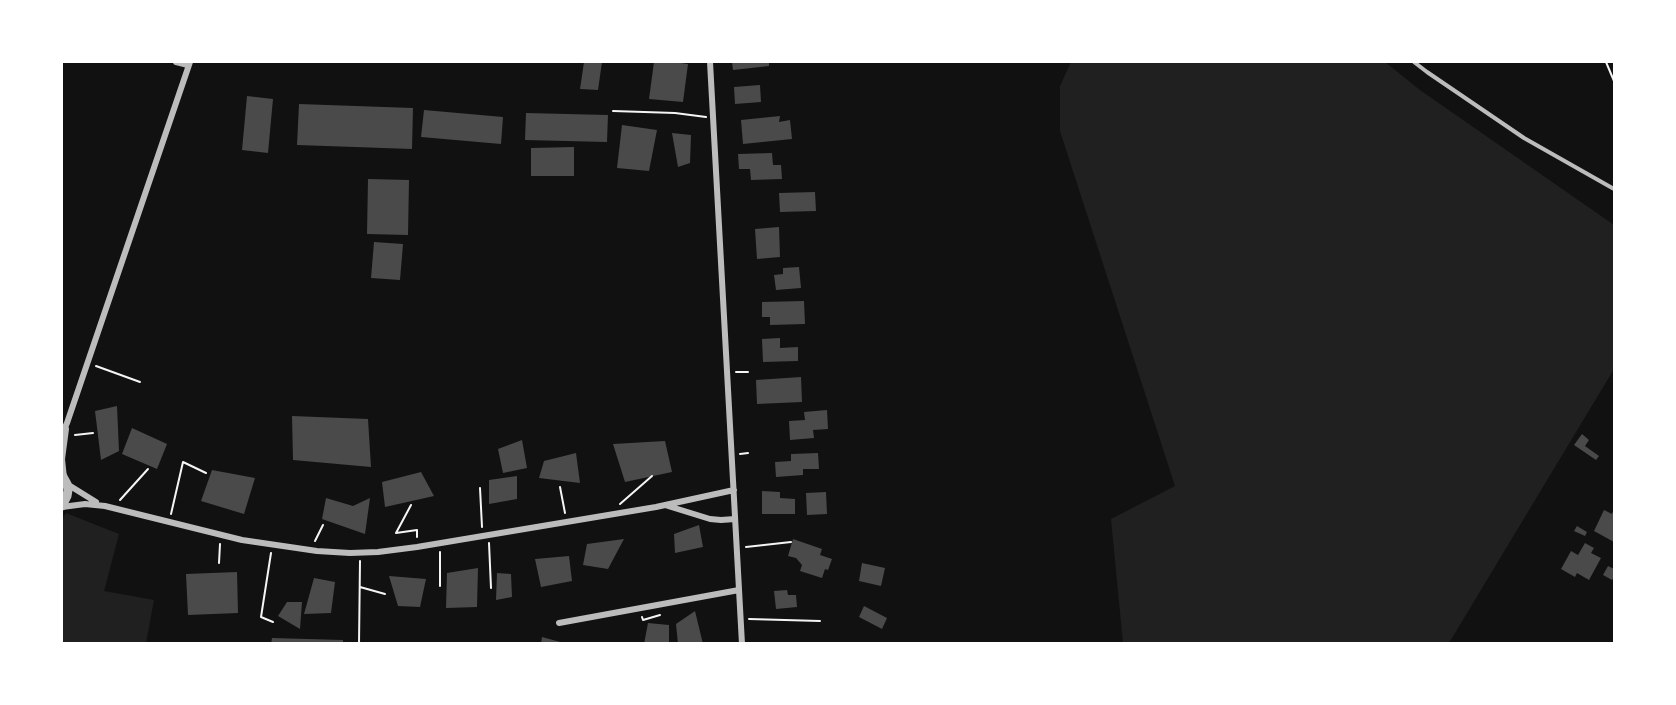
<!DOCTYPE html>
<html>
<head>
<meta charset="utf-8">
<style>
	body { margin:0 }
	#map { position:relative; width:1676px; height:705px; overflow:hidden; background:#111; font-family:Commissioner,sans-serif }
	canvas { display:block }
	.frame { position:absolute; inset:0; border:63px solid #fff; pointer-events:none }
</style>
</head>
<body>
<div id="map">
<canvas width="1676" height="705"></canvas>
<div class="frame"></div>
</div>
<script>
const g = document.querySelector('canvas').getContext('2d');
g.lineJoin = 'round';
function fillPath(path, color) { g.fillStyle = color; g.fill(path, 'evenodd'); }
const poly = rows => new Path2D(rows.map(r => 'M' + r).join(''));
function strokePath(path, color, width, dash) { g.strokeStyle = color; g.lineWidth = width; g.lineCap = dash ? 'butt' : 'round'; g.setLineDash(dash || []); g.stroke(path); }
fillPath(poly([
	[1071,62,1385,62,1420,90,1614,225,1614,369,1449,643,1123,643,1111,519,1175,486,1060,131,1060,86],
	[66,513,119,534,104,591,154,600,146,643,62,643,62,519]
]), '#202020');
fillPath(poly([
	[584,62,602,62,598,90,580,89],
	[654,62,673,62,688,64,683,102,649,99],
	[732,62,769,62,769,66,733,70],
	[760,85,761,102,735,104,734,87],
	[247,96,273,99,268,153,242,150],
	[299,104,413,108,412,149,297,145],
	[424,110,503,117,501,144,421,137],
	[526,113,608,115,607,142,525,140],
	[780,116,779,122,790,120,792,139,743,144,741,120],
	[622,125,657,130,649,171,617,168],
	[672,133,691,135,690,163,678,167],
	[574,147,574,176,531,176,531,148],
	[772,153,773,165,781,165,782,179,751,180,750,169,739,169,738,154],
	[368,179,409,180,408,235,367,234],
	[815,192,816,211,780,212,779,193],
	[779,227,780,257,757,259,755,229],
	[374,242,403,244,400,280,371,278],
	[799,267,801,288,776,290,774,275,783,274,783,268],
	[804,301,805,324,770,325,770,317,762,317,762,302],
	[780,338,780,348,798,347,798,361,763,362,762,339],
	[801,377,802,402,757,404,756,380],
	[117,406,119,451,101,460,95,411],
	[827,410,828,429,813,430,814,438,790,440,789,421,805,420,804,412],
	[292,416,368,419,371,467,293,460],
	[132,428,167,444,157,469,122,454],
	[1582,434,1589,440,1585,446,1599,456,1596,460,1574,445],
	[522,440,527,468,503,473,498,449],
	[665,441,672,472,625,482,613,444],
	[576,453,580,483,539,478,544,461],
	[818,453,819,469,803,469,803,475,776,477,775,462,791,461,791,454],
	[212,470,255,478,244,514,201,501],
	[421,472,434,496,385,507,382,482],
	[517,476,517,499,489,504,489,480],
	[762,491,780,492,780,498,795,499,795,514,762,514],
	[826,492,827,514,807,515,806,493],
	[326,498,353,506,370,498,365,534,322,519],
	[1614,508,1614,542,1594,531,1604,510,1612,514],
	[699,525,703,547,675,553,674,534],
	[1577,526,1587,532,1585,536,1574,531],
	[624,539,608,569,583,565,587,544],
	[793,539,822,549,820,555,832,559,828,570,825,569,822,578,800,571,802,565,796,558,788,556],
	[1585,543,1594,548,1591,553,1601,558,1589,580,1577,573,1575,577,1561,569,1571,551,1578,555],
	[569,556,572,581,541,587,535,559],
	[862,563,885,568,881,586,859,581],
	[1608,566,1614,569,1614,577,1612,580,1603,575],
	[478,568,477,607,446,608,447,573],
	[237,572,238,613,188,615,186,574],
	[497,573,511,574,512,597,496,600],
	[389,576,426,579,420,607,398,606],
	[314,578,335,582,331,613,304,614],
	[787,590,788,595,796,595,797,607,776,609,774,591],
	[287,602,302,602,300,629,278,616],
	[864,606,887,618,882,629,859,617],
	[695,611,703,644,678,644,676,624],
	[648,623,669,625,669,644,644,644],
	[542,637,564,643,564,644,541,644],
	[272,638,343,640,343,644,271,644]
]), '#4a4a4a');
strokePath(poly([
	[1606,62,1614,81],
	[613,111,675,113,706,117],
	[96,366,140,382],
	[736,372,748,372],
	[75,435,93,433],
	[740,454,748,453],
	[560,487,565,513],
	[480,488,482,527],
	[120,500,148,469],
	[620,504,652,476],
	[411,505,396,533,417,530,417,537],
	[171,514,183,462,206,473],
	[315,541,323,525],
	[489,543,491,588],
	[746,547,791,542],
	[271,553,261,617,273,622],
	[219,563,220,544],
	[440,586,440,552],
	[360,587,385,594],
	[642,617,643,620,660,615],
	[749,619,820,621],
	[359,644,360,561]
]), '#f5f5f5', 2);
strokePath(poly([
	[1414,62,1427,72,1524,138,1614,189]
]), '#bcbcbc', 4);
strokePath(poly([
	[176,62,188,65],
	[710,62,742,644],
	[62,434,67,423,190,62],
	[64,478,62,459,66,429],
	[67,484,96,502],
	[668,506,710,519,721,520,735,519],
	[62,507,85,504,105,506,242,540,317,551,350,553,378,552,417,547,656,507,734,490],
	[559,623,739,590]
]), '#bcbcbc', 6);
strokePath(poly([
	[62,475,67,484,68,490,67,496,62,506]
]), '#bcbcbc', 9);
</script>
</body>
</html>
